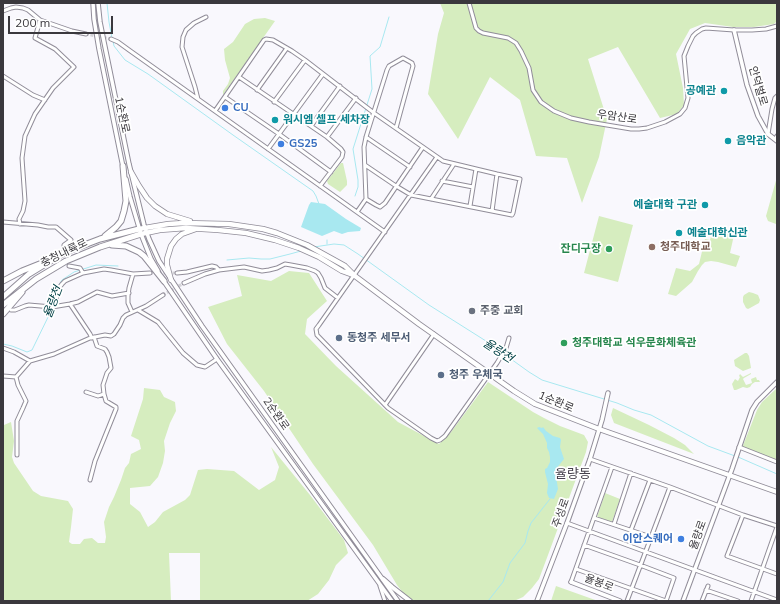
<!DOCTYPE html>
<html>
<head>
<meta charset="utf-8">
<style>
	body { margin:0 }
	#map { position:relative; width:780px; height:604px; overflow:hidden; background:#f9f8fd; font-family:Mulish,sans-serif }
	canvas { display:block }
	.frame { position:absolute; inset:0; border:4px solid #3a383d; pointer-events:none }
	.scale { position:absolute; left:8px; top:16px; width:105px; height:18px; box-sizing:border-box; border:2px solid #3a383d; border-top:0; padding-left:5px; font-size:12px; line-height:14px; white-space:nowrap; color:#3a383d; -webkit-text-stroke:3px #fff; paint-order:stroke }
</style>
</head>
<body>
<div id="map">
<canvas width="780" height="604"></canvas>
<div class="frame"></div>
<div class="scale">200 m</div>
</div>
<script>
const g = document.querySelector('canvas').getContext('2d');
g.lineJoin = 'round';
function fillPath(path, color) { g.fillStyle = color; g.fill(path, 'evenodd'); }
const poly = rows => new Path2D(rows.map(r => 'M' + r).join(''));
function strokePath(path, color, width, dash) { g.strokeStyle = color; g.lineWidth = width; g.lineCap = dash ? 'butt' : 'round'; g.setLineDash(dash || []); g.stroke(path); }
function drawText(font, color, halo, rows, align = 'center') {
  g.font = font + ' Mulish,"Noto Sans KR",sans-serif'; g.lineWidth = 3.5; g.setLineDash([]); g.textBaseline = 'middle'; g.strokeStyle = halo; g.fillStyle = color; for (const [text, x, y, turn = 0] of rows) {
    g.save(); g.translate(x, y); g.rotate((+turn || 0) * Math.PI / 180); g.textAlign = isNaN(turn) ? turn : align; if (halo) g.strokeText(text, 0, 0); g.fillText(text, 0, 0); g.restore();
  }
}
fillPath(poly([
	[440,3,777,3,777,21,774,24,754,27,733,27,705,23,690,29,676,54,683,88,684,105,677,114,660,118,618,47,588,59,607,119,599,157,582,203,567,158,536,156,520,100,490,77,458,139,428,94,438,34,444,13],
	[265,18,275,21,223,95,223,91,228,84,230,78,225,60,224,49,233,42,245,24,254,19],
	[341,163,343,163,347,181,347,185,340,192,328,184,327,181],
	[777,177,777,224,776,224,768,221,766,216],
	[599,216,633,225,618,282,584,273],
	[713,229,734,235,730,253,740,256,736,267,718,262,711,261,705,262,702,265,698,271,692,282,676,296,668,294,676,268,690,271,699,264,705,239,710,240],
	[289,271,309,273,327,301,307,319,305,334,336,366,398,422,439,444,451,432,488,382,533,412,544,418,560,426,584,435,588,442,586,452,548,555,539,579,532,588,523,597,514,601,416,601,407,598,397,585,373,545,313,464,264,391,227,344,208,307,242,296,237,275,271,281],
	[749,292,753,293,758,295,760,300,759,303,750,308,748,309,746,308,743,302,743,297,744,295],
	[745,353,747,353,749,356,751,368,743,371,735,366,734,360],
	[751,373,751,374,744,378,743,379,746,385,752,383,751,379,756,377,757,380,759,380,760,382,755,382,752,384,750,387,747,388,743,387,736,390,734,390,732,384,735,379,738,381,740,377,739,376,740,374,743,377],
	[144,388,160,390,164,397,175,402,176,411,170,423,164,441,165,451,163,463,158,477,150,486,130,488,130,504,140,512,148,527,155,522,163,512,185,500,190,495,198,470,207,469,234,471,259,490,275,480,279,467,271,447,310,495,344,540,348,553,336,565,329,580,318,594,307,601,200,601,200,553,169,553,171,601,3,601,3,426,4,425,11,422,14,441,12,457,14,463,33,491,41,496,68,501,73,509,71,527,69,542,72,544,80,544,84,539,92,538,98,543,105,543,106,537,104,522,109,507,114,497,121,480,125,468,129,463,131,454,141,449,139,440,131,436,143,399],
	[777,388,777,460,742,448,757,410,762,402],
	[613,408,649,425,674,438,685,445,694,454,614,423,611,415],
	[605,493,620,499,612,522,597,517],
	[556,586,598,601,551,601]
]), '#d6edbf');
fillPath(poly([
	[311,202,325,204,346,219,361,228,360,231,348,232,342,234,334,231,322,236,301,227,309,205],
	[539,427,542,428,543,427,546,431,553,436,560,438,561,440,560,447,564,459,556,469,556,476,558,489,554,499,549,498,547,493,548,484,545,472,545,469,547,468,550,462,550,457,549,452,547,448,547,443,543,434,537,428]
]), '#a8e8f0');
strokePath(poly([
	[107,3,109,22,112,38],
	[113,41,114,46,125,60,148,74,233,135,313,191,316,196,319,204],
	[355,196,358,187,358,180,353,149,372,89,370,56,380,47,389,17],
	[327,240,327,244],
	[314,247,334,244,344,245,358,254,429,305,497,348,501,352],
	[227,260,249,258,261,259,270,259,290,254,301,251],
	[53,306,57,288,62,280,74,272,96,265,118,266],
	[3,344,12,346,27,352,32,350,52,309],
	[504,354,529,372,542,380,617,403,634,410,651,415,708,446,735,456],
	[738,457,777,474],
	[488,601,503,582,510,563,525,543,528,531,531,523,550,499]
]), '#a8e8f0', 1);
strokePath(poly([
	[86,34,111,39],
	[65,252,69,266],
	[150,273,177,273],
	[163,295,184,283]
]), '#d3d2d7', 3, [3, 1.5]);
const minor = poly([
	[469,3,476,28,479,31,483,33,508,38,516,43,521,51,529,68,533,90,541,102,554,111,571,118,589,122,631,129,639,129,647,128,665,122,680,114,685,108,688,98,684,56,688,46,693,36,696,33,702,29,706,28,734,30,752,30,766,29,777,26],
	[3,11,11,8,16,7,23,8,28,10,40,20,46,22,72,31,86,34],
	[111,39,118,42,129,50,385,232],
	[3,76,33,95,45,100],
	[239,77,327,137,341,149,343,152,342,157,320,186],
	[257,90,287,48],
	[225,97,279,134,331,172],
	[198,99,195,87,182,47,183,37,186,30,194,23,206,17],
	[274,102,305,60],
	[215,111,264,40,266,39,273,40,292,51,305,60,374,113,443,161,497,174,520,179,513,213,512,215,411,195,396,186,365,165],
	[311,126,340,86],
	[768,134,772,109,775,98,777,96],
	[327,137,356,98],
	[366,137,410,167],
	[775,139,777,136],
	[268,149,323,74],
	[437,157,319,325,316,329,317,335,388,408,431,438,437,441,440,440,445,436,497,363,506,348,509,338],
	[442,181,473,187],
	[366,199,364,147,366,137,387,70,389,66,403,58,412,63,413,66,396,128],
	[366,199,376,205,380,207,385,203,423,147],
	[431,199,454,164],
	[470,206,476,169],
	[492,211,497,174],
	[357,212,366,199],
	[3,222,38,225,48,227,56,227,71,240,64,245,64,247],
	[20,224,19,219,23,211,25,201,22,158,25,136,35,114,53,88,74,67,55,49,35,38,40,20],
	[69,266,80,268,83,273],
	[177,273,187,272,212,266,216,267,219,270],
	[184,283,205,274,219,270,244,267,262,271,269,270,277,268,285,264,291,265,307,268,315,271,318,273,321,278,325,288,338,298],
	[70,304,90,334,92,338],
	[57,306,56,301,57,294,59,288,62,284,65,281,83,273,104,269,111,270,133,274,150,273],
	[11,310,15,310,25,306,29,305,52,307,70,304,78,302,97,292,112,296,129,293],
	[138,310,158,322,183,353,197,365,205,367,217,359],
	[132,312,128,303,128,296,129,288,133,274],
	[3,348,14,352,30,361,54,354,90,338,105,335,111,336,114,334,120,325,123,318,126,315,146,306,163,295],
	[3,376,16,377,30,361],
	[16,377,18,385,26,401,23,408,17,421,17,455],
	[86,392,98,396,104,394],
	[385,405,434,334],
	[739,447,777,462],
	[590,459,670,487,743,515,777,526],
	[90,480,95,461,116,409,116,407,106,401,104,394,103,385,107,373,111,368,109,357,107,352,105,349,97,346,94,337],
	[743,515,727,556,777,574],
	[594,518,651,537],
	[567,523,777,600],
	[614,524,631,473],
	[631,530,650,480],
	[576,569,666,601,674,578,640,565,584,545],
	[571,582,612,467],
	[380,586,385,601],
	[706,590,738,601],
	[627,601,670,487],
	[702,601,708,586],
	[751,601,777,527]
]);
const tertiary = poly([
	[93,3,94,19,99,49,123,167],
	[98,3,100,22,104,42,129,164,144,225,149,239,159,261,202,326,398,601],
	[734,30,747,85,758,116,768,134,777,141],
	[126,179,130,197,141,234,151,259,158,271],
	[163,280,217,359,392,601],
	[571,582,620,601],
	[537,601,567,523,590,459,602,420,608,393],
	[683,601,732,469,752,410,757,402,777,382]
]);
const secondary = poly([
	[599,429,777,492],
	[383,579,392,587,410,601]
]);
const primary = poly([
	[131,172,139,186,147,198,155,206,167,214,190,221],
	[139,229,168,224,184,223,229,224,263,229,277,233,307,245,345,266,355,276,419,324,514,391,535,404,599,429],
	[141,234,160,230,186,228,218,230,246,233,275,240,299,248,319,257,342,271,353,275],
	[171,280,167,265,167,259,171,246,176,239,182,234,196,229]
]);
const trunk = poly([
	[105,236,116,227,121,221,124,211,126,201,123,166],
	[112,245,126,246,139,252,144,256,164,281],
	[3,281,22,271,47,261],
	[3,297,29,274,60,255,71,250,100,239,139,229],
	[3,305,36,279,66,261,100,247,141,234],
	[3,314,22,292]
]);
strokePath(minor, '#918d99', 5);
strokePath(tertiary, '#918d99', 5.5);
strokePath(secondary, '#918d99', 6);
strokePath(primary, '#918d99', 6);
strokePath(trunk, '#918d99', 7);
strokePath(minor, '#fff', 3);
strokePath(tertiary, '#fff', 3.5);
strokePath(secondary, '#fff', 4);
strokePath(primary, '#fff', 4.5);
strokePath(trunk, '#fff', 5);
for (const [x, y, r, color] of [
	[724,91,4,"#0f9aa8"],
	[225,108,4,"#3f7fe0"],
	[275,120,4,"#0f9aa8"],
	[728,141,4,"#0f9aa8"],
	[281,144,4,"#3f7fe0"],
	[705,205,4,"#0f9aa8"],
	[679,233,4,"#0f9aa8"],
	[652,247,4,"#8d6e63"],
	[609,249,4,"#2e9e5b"],
	[472,311,4,"#6b7280"],
	[339,338,4,"#5c6f8a"],
	[564,343,4,"#2e9e5b"],
	[441,375,4,"#5c6f8a"],
	[681,539,4,"#3f7fe0"]
]) { const dot = new Path2D(); dot.arc(x, y, r, 0, 2 * Math.PI); g.fillStyle = color; g.fill(dot); strokePath(dot, '#fff', 1.5); }
drawText('11px', '#3a383d', '#fff', [
	["안덕벌로",758,86,73],
	["1순환로",122,115,78],
	["우암산로",617,117,8],
	["충청내륙로",64,253,-26],
	["1순환로",556,402,23],
	["2순환로",276,414,55],
	["주성로",561,513,-70],
	["율량로",698,535,-70],
	["율봉로",599,583,21]
]);
drawText('bold 11px', '#0d838f', '#fff', [
	["공예관",716,91,"right"],
	["워시엠 셀프 세차장",283,120],
	["음악관",736,141],
	["예술대학 구관",697,205,"right"],
	["예술대학신관",687,233]
], 'left');
drawText('bold 11px', '#366cbe', '#fff', [
	["CU",233,108],
	["GS25",289,144],
	["이안스퀘어",673,539,"right"]
], 'left');
drawText('bold 11px', '#785e54', '#fff', [
	["청주대학교",660,247]
], 'left');
drawText('bold 11px', '#27864d', '#fff', [
	["잔디구장",601,249],
	["청주대학교 석우문화체육관",572,343,"left"]
], 'right');
drawText('bold 11px', '#5b616d', '#fff', [
	["주중 교회",480,311]
], 'left');
drawText('bold 11px', '#4e5e75', '#fff', [
	["동청주 세무서",347,338],
	["청주 우체국",449,375]
], 'left');
drawText('italic 12px', '#014045', '#fff', [
	["율량천",53,302,-69],
	["율량천",498,351,33]
]);
drawText('13px', '#46424d', '#fff', [
	["율량동",573,474]
]);
</script>
</body>
</html>
